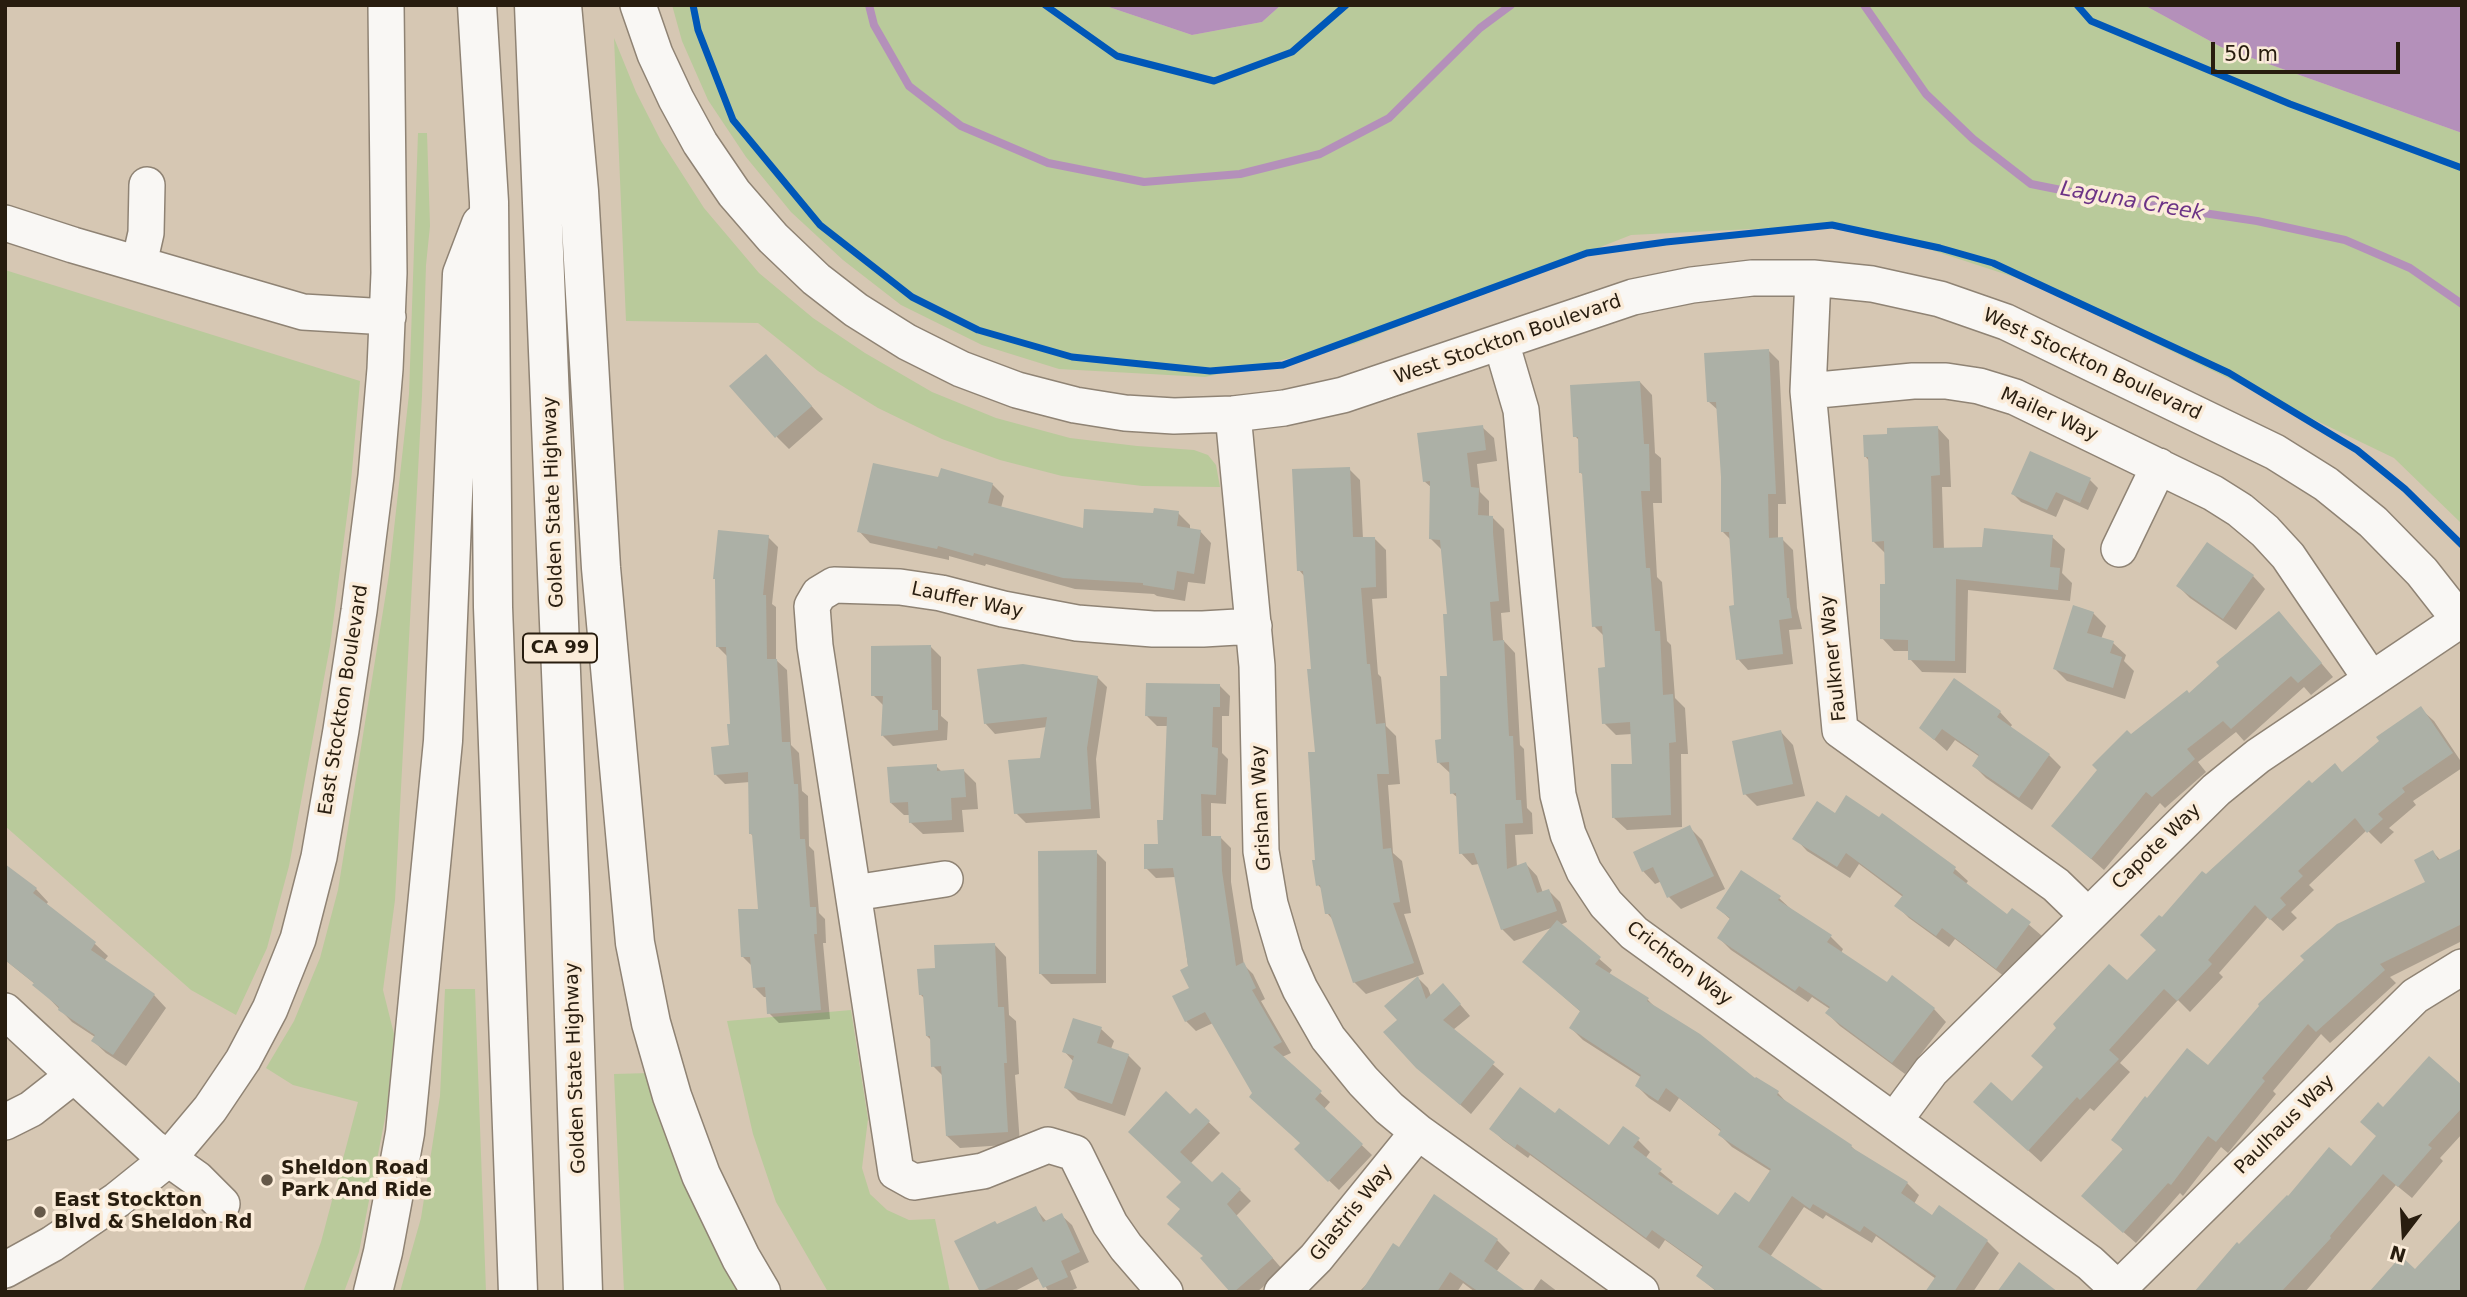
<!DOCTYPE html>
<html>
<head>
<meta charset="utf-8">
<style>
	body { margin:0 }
	#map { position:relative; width:2467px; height:1297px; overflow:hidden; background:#d6c7b3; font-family:"DejaVu Sans",sans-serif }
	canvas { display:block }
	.frame { position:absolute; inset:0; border:7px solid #281d0f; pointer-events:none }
	.north { position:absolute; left:2369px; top:1199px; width:70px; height:70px; -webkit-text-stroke:5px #fbecd9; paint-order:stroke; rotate:197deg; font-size:19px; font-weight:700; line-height:28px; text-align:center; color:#281d0f }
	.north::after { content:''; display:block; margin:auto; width:24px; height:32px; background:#281d0f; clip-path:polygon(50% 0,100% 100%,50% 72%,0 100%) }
	.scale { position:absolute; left:2211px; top:42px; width:189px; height:32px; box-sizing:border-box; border:4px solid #281d0f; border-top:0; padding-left:9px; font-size:21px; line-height:24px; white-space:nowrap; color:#281d0f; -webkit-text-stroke:5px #fbecd9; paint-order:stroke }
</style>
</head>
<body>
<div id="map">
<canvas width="2467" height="1297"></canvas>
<div class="frame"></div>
<div class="north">N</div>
<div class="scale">50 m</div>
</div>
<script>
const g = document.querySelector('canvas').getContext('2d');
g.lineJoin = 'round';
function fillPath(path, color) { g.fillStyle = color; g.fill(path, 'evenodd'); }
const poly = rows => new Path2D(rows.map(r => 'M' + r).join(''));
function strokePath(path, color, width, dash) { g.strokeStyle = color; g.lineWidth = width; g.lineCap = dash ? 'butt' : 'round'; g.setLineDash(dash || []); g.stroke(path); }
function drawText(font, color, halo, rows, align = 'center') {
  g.font = font + ' "DejaVu Sans",sans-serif'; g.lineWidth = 7; g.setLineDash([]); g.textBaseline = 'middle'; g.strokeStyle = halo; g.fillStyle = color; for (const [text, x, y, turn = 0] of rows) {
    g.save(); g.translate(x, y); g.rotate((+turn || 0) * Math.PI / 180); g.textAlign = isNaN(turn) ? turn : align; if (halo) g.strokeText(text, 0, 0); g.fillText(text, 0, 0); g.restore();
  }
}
fillPath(poly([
	[672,5,1103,5,1192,35,1262,22,1281,5,2144,5,2221,47,2462,133,2462,524,2394,458,2026,281,1901,240,1832,225,1631,235,1354,344,1205,377,1059,369,982,345,901,305,843,260,791,212,746,157,708,100,682,41],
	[614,38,636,92,661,141,704,208,759,273,813,318,865,353,932,392,996,418,1070,438,1137,446,1194,450,1208,455,1216,465,1220,487,1142,486,1062,476,1000,460,942,439,878,408,818,371,758,323,626,321],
	[418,133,427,133,430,226,426,265,422,396,395,900,383,990,394,1034,387,1108,359,1252,344,1292,303,1292,321,1242,358,1102,293,1085,266,1068,294,1021,320,958,338,890,389,574,409,394],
	[5,270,360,381,350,493,330,646,289,866,267,948,236,1015,191,990,5,826],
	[445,989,475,989,486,1292,400,1292,421,1218,440,1096],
	[851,1010,868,1119,862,1168,870,1194,887,1210,909,1220,935,1219,950,1292,828,1292,776,1202,753,1134,727,1021],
	[650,1073,744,1292,624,1292,614,1074]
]), '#b9ca9b');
fillPath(poly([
	[1103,5,1281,5,1262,22,1192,35],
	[2144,5,2462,5,2462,133,2221,47]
]), '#b490ba');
fillPath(poly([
	[1768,350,1779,361,1786,504,1778,504,1778,539,1782,539,1793,550,1797,608,1802,629,1789,630,1793,664,1748,670,1738,659,1731,540,1722,531,1723,477,1719,411,1709,402],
	[778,368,823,419,789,449,777,437],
	[1640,382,1652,395,1655,453,1661,458,1662,503,1653,503,1657,577,1662,582,1667,641,1671,645,1675,698,1685,708,1688,754,1681,754,1682,827,1627,830,1614,818,1634,765,1632,734,1616,735,1604,723,1607,669,1605,637,1594,626,1584,476,1580,472,1580,441,1575,436],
	[1482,427,1494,438,1497,461,1477,464,1480,492,1489,501,1489,517,1493,518,1504,529,1510,612,1501,613,1503,640,1515,653,1520,745,1524,749,1527,808,1532,813,1533,834,1515,835,1517,867,1526,864,1537,876,1543,893,1549,891,1560,902,1567,922,1560,925,1612,970,1609,974,1648,1000,1660,1012,1755,1081,1778,1093,1789,1105,1851,1146,1859,1154,1907,1183,1919,1195,1914,1204,1932,1217,1987,1241,1999,1253,1973,1292,1928,1292,1936,1279,1876,1236,1872,1243,1826,1215,1823,1219,1804,1207,1770,1257,1823,1292,1717,1292,1698,1276,1704,1268,1665,1240,1659,1249,1530,1155,1528,1158,1503,1140,1491,1129,1556,1115,1610,1147,1638,1140,1650,1152,1645,1159,1673,1182,1671,1184,1719,1217,1750,1205,1772,1172,1732,1147,1720,1135,1722,1132,1679,1098,1670,1112,1649,1098,1637,1086,1642,1078,1583,1040,1571,1028,1581,1012,1524,962,1554,927,1514,941,1502,929,1479,864,1472,865,1461,853,1458,798,1452,793,1450,773,1438,762,1443,741,1449,678,1449,615,1443,551,1431,539,1432,488,1424,481],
	[1937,427,1949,440,1951,487,1942,487,1944,550,1983,548,2052,537,2065,549,2062,573,2072,583,2070,601,1968,590,1966,673,1922,672,1910,659,1910,651,1894,651,1882,638,1887,585,1886,554,1873,541,1870,462,1865,456,1889,436],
	[1349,469,1360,480,1363,539,1374,538,1386,550,1387,598,1372,599,1378,674,1381,677,1386,726,1396,736,1400,784,1388,785,1393,853,1402,861,1411,913,1404,914,1424,974,1366,994,1354,982,1334,921,1327,913,1323,890,1318,885,1317,753,1313,670,1305,577,1299,570],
	[939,480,992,484,1004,496,1001,508,1085,531,1155,515,1178,513,1190,525,1190,530,1200,531,1211,543,1205,584,1188,582,1185,601,1157,596,1154,594,1075,589,986,564,985,566,949,556,949,560,870,543,859,531],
	[2090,480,2098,488,2088,510,2064,499,2056,517,2021,502,2013,494],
	[768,537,778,547,772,604,776,607,776,660,787,670,791,745,799,753,802,791,808,796,809,846,814,851,819,913,825,919,826,943,823,943,830,1019,779,1023,769,1013,767,997,764,997,754,987,752,966,743,957,760,910,754,837,751,834,750,782,725,784,715,774,730,747,732,726,728,657,718,647],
	[2253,576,2265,589,2236,630,2190,598,2178,586],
	[2093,613,2106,626,2101,639,2113,643,2126,655,2124,661,2134,671,2125,699,2067,681,2055,669],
	[2279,613,2333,677,2311,695,2304,687,2244,741,2236,732,2198,762,2206,772,2165,808,2160,803,2104,870,2053,826,2131,736,2189,695],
	[931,647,941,657,941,716,948,722,947,740,893,746,883,736,884,706,873,695],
	[1097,677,1107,687,1096,759,1100,818,1026,823,1016,813,1042,759,1047,727,995,734,985,723],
	[1220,686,1230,696,1229,716,1222,716,1222,753,1228,759,1226,804,1211,803,1211,838,1221,838,1231,848,1231,882,1244,965,1253,974,1265,999,1261,1001,1291,1053,1282,1057,1330,1102,1324,1109,1372,1155,1339,1190,1296,1149,1302,1144,1254,1093,1213,1023,1196,1031,1186,1021,1191,988,1176,877,1156,878,1146,868,1160,846,1164,821,1169,726,1157,726,1147,716],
	[2421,709,2434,721,2462,763,2462,768,2413,801,2416,805,2389,828,2394,832,2381,844,2367,830,2309,885,2314,890,2291,912,2297,918,2283,931,2268,917,2219,973,2223,977,2190,1012,2178,1000,2120,1063,2130,1072,2094,1111,2090,1108,2041,1162,1988,1114,2012,1104,2158,951,2162,919,2206,876,2312,786,2343,774],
	[2000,712,2012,725,2010,728,2049,755,2061,767,2032,810,1986,778,1974,766,1980,757,1955,740,1947,751,1921,728],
	[1781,732,1793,745,1805,796,1757,806,1745,794],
	[936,766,942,772,964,771,976,783,978,809,962,810,964,832,923,834,910,822,910,815,904,815,891,803],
	[1835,815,1880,819,1883,815,1955,869,1968,881,1965,885,2007,916,2012,910,2042,936,2009,980,1955,939,1949,947,1909,918,1897,906,1903,897,1859,864,1850,878,1807,851,1795,838],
	[1690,828,1702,840,1725,889,1681,909,1669,897,1662,881,1655,884,1643,871],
	[2462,850,2462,941,2390,977,2396,983,2330,1043,2321,1034,2273,1091,2276,1094,2228,1153,2221,1147,2183,1196,2180,1193,2136,1243,2096,1208,2124,1151,2114,1140,2147,1100,2208,1067,2428,883,2433,852,2441,861],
	[1096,852,1106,862,1106,983,1051,984,1041,974],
	[5,866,36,889,48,902,46,905,95,944,108,956,104,961,154,995,166,1008,126,1066,106,1053,93,1041,95,1037,72,1022,35,984,5,960],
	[1779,898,1792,910,1831,937,1843,949,1841,953,1887,984,1934,1009,1946,1022,1905,1074,1840,1026,1827,1013,1830,1009,1812,997,1808,1002,1731,950,1719,938,1731,920,1718,908],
	[994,944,1006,957,1009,1015,1016,1021,1019,1074,1015,1075,1020,1144,960,1148,947,1136,943,1076,933,1066,931,1040,927,1036,925,999,921,995,937,969],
	[1418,978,1428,988,1431,996,1453,996,1470,1016,1453,1030,1504,1074,1471,1114,1417,1067,1399,1020],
	[1101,1029,1114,1041,1111,1049,1128,1055,1141,1068,1125,1116,1078,1100,1066,1088,1074,1062,1064,1051],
	[2462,1088,2462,1134,2440,1158,2443,1161,2412,1198,2396,1185,2305,1292,2196,1292,2239,1247,2351,1168,2377,1137,2383,1109],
	[1196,1110,1220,1133,1190,1164,1212,1185,1240,1190,1251,1201,1236,1216,1283,1270,1257,1292,1232,1292,1205,1257,1182,1210,1183,1182,1141,1143,1190,1116],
	[1434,1196,1497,1240,1510,1253,1496,1272,1524,1292,1475,1292,1463,1283,1457,1292,1359,1292,1400,1250],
	[1035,1208,1047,1222,1061,1215,1072,1225,1089,1262,1070,1271,1077,1288,1068,1292,1049,1292,1040,1278,1013,1292,982,1292,957,1242],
	[1541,1279,1558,1292,1532,1292]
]), '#0003');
strokePath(poly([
	[869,5,874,25,909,86,961,126,1048,163,1144,182,1240,174,1320,154,1389,118,1480,28,1511,5],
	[1864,5,1926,94,1973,139,2031,184,2096,197,2257,221,2345,240,2410,268,2462,304]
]), '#b490ba', 8);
fillPath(poly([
	[1769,349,1776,494,1768,494,1769,538,1783,537,1787,598,1789,598,1792,618,1779,620,1783,654,1736,660,1729,606,1734,605,1729,532,1721,532,1721,477,1716,402,1707,402,1704,353],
	[766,354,812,406,775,438,729,386],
	[1640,381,1644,444,1649,444,1650,491,1641,491,1646,568,1650,568,1655,631,1660,631,1663,695,1673,694,1676,742,1669,743,1671,815,1612,818,1611,764,1632,764,1630,722,1602,724,1598,668,1605,667,1602,626,1592,627,1582,473,1579,473,1578,437,1573,437,1570,385],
	[1483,425,1486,450,1467,453,1471,487,1479,488,1478,515,1493,516,1493,533,1499,601,1490,602,1493,641,1504,640,1509,736,1513,736,1516,800,1521,800,1523,823,1505,824,1507,869,1526,862,1537,893,1549,889,1557,911,1501,930,1474,853,1459,854,1456,793,1450,794,1449,762,1437,763,1435,740,1441,739,1440,676,1447,676,1443,614,1447,614,1440,540,1429,539,1430,481,1423,482,1417,433],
	[1938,426,1940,475,1931,476,1933,548,1982,547,1984,528,2053,535,2050,567,2060,568,2058,590,1956,579,1955,661,1908,660,1908,640,1880,639,1880,584,1885,584,1884,541,1872,542,1868,457,1864,457,1863,435,1887,434,1887,428],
	[2030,451,2091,478,2080,503,2056,492,2047,510,2011,494],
	[873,463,938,477,941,468,993,483,988,503,1083,528,1084,509,1153,513,1154,508,1179,511,1177,526,1201,530,1194,574,1177,571,1174,590,1143,585,1143,583,1063,578,974,553,973,556,938,546,937,549,857,532],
	[1350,467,1353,537,1375,537,1376,587,1361,588,1367,664,1370,664,1376,724,1385,723,1389,774,1377,774,1383,849,1391,848,1400,902,1393,903,1414,963,1353,983,1330,914,1325,914,1320,885,1316,886,1312,860,1315,860,1308,752,1315,752,1307,669,1311,669,1303,571,1297,571,1292,469],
	[718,530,769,535,763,595,766,595,767,659,777,659,782,742,790,742,794,784,798,784,800,839,805,839,810,907,816,907,817,934,814,934,821,1010,767,1014,765,987,753,988,750,957,741,957,738,909,758,909,752,834,749,834,748,772,714,775,711,747,729,745,727,724,730,724,726,647,716,647,715,579,713,579],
	[2207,542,2254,575,2223,619,2176,586],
	[2073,605,2094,612,2087,633,2114,641,2110,653,2122,657,2113,688,2053,669],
	[2279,611,2322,663,2298,683,2291,676,2231,729,2223,721,2187,749,2195,759,2152,797,2146,792,2091,859,2051,826,2097,770,2092,765,2127,730,2131,734,2187,690,2189,693,2219,666,2216,662],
	[931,645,932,710,938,710,938,730,881,736,883,696,871,696,871,646],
	[1023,664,1098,676,1087,748,1091,809,1014,814,1008,760,1040,758,1047,717,984,724,977,669],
	[1954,678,2001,711,1997,717,2050,754,2019,798,1972,766,1979,755,1942,729,1934,740,1919,728],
	[1146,683,1220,684,1220,707,1213,707,1212,747,1218,748,1216,795,1201,794,1202,836,1221,836,1222,871,1236,966,1244,962,1256,988,1252,990,1282,1042,1273,1047,1322,1091,1315,1099,1363,1144,1328,1182,1294,1149,1300,1143,1249,1097,1252,1093,1205,1012,1185,1022,1172,996,1189,988,1180,970,1188,966,1173,868,1144,869,1144,844,1158,844,1157,820,1163,820,1167,717,1145,716],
	[2421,706,2453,753,2402,788,2405,792,2378,814,2383,819,2367,833,2355,818,2298,871,2303,876,2280,898,2286,905,2270,920,2255,905,2208,960,2212,964,2177,1001,2164,989,2109,1050,2119,1059,2080,1100,2077,1097,2028,1151,1973,1102,1991,1082,2012,1101,2043,1067,2031,1056,2056,1028,2053,1024,2109,964,2127,980,2156,950,2140,935,2159,915,2162,917,2202,871,2206,874,2309,780,2312,783,2335,763,2342,772,2379,741,2376,737],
	[1781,730,1793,784,1743,795,1732,741],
	[937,764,937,771,964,769,966,797,951,798,952,820,909,823,908,802,890,803,887,767],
	[1846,795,1879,817,1882,813,1956,867,1953,873,2007,914,2012,908,2031,922,1996,969,1942,928,1936,936,1894,906,1903,895,1846,853,1837,867,1792,839,1817,801,1835,813],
	[1690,825,1714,876,1667,898,1653,867,1642,872,1633,852],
	[2462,848,2462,924,2380,964,2385,970,2316,1032,2308,1024,2262,1078,2265,1081,2216,1142,2208,1136,2171,1185,2168,1183,2123,1233,2081,1196,2123,1149,2111,1140,2145,1096,2147,1098,2187,1048,2208,1065,2259,1006,2258,1004,2304,960,2300,956,2337,924,2425,882,2414,860,2433,850,2438,860],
	[1097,850,1096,974,1039,974,1038,851],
	[5,864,37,888,33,893,96,942,91,950,155,994,113,1055,91,1041,95,1035,58,1010,59,1007,32,985,34,983,5,960],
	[1741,870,1781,896,1778,900,1832,935,1827,942,1887,982,1892,975,1935,1008,1892,1063,1825,1013,1830,1007,1799,986,1795,991,1717,938,1730,918,1716,908],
	[1557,920,1601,957,1595,964,1649,998,1647,1001,1700,1034,1755,1078,1756,1077,1779,1091,1777,1095,1852,1145,1851,1147,1908,1182,1901,1193,1932,1215,1939,1205,1988,1240,1954,1292,1925,1292,1936,1276,1864,1226,1860,1232,1813,1204,1810,1209,1792,1196,1758,1247,1826,1292,1718,1292,1696,1276,1703,1266,1652,1230,1646,1238,1517,1144,1515,1148,1489,1129,1520,1087,1555,1113,1559,1108,1609,1145,1623,1126,1640,1138,1633,1147,1662,1169,1658,1174,1718,1215,1735,1192,1749,1202,1771,1169,1718,1135,1721,1130,1666,1088,1658,1101,1635,1086,1641,1075,1569,1028,1580,1011,1522,962],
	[995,943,998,1007,1004,1007,1007,1063,1004,1063,1008,1132,946,1136,941,1066,931,1067,930,1036,926,1036,923,995,919,995,917,969,935,968,934,945],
	[1418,976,1426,999,1443,983,1461,1004,1443,1020,1495,1062,1460,1105,1416,1068,1383,1032,1397,1020,1384,1006],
	[1073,1018,1102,1027,1097,1043,1129,1054,1112,1104,1064,1088,1074,1056,1062,1052],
	[2429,1056,2462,1085,2462,1108,2428,1145,2432,1148,2398,1187,2383,1174,2330,1236,2331,1238,2281,1292,2194,1292,2237,1242,2239,1244,2287,1195,2288,1196,2329,1147,2351,1166,2376,1136,2360,1122,2378,1102,2383,1107],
	[1166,1091,1190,1114,1196,1108,1210,1121,1180,1152,1212,1182,1222,1172,1241,1189,1227,1204,1273,1258,1234,1292,1230,1292,1200,1258,1203,1256,1167,1224,1180,1209,1166,1197,1181,1182,1128,1132],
	[1434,1194,1498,1239,1484,1261,1527,1292,1479,1292,1450,1272,1437,1292,1361,1292,1393,1243,1399,1247],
	[1036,1206,1043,1222,1062,1213,1080,1252,1061,1261,1068,1277,1043,1288,1032,1267,980,1292,954,1241,995,1221,997,1224],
	[2462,1218,2462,1292,2369,1292,2401,1256,2415,1269],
	[2019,1262,2058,1292,1997,1292]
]), '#acb0a6');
const minor = poly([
	[638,5,655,54,676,99,700,143,734,193,773,238,816,279,856,310,907,342,961,369,1017,390,1075,405,1125,413,1174,416,1233,414,1284,408,1343,395,1633,297,1692,285,1752,278,1813,278,1872,284,1940,299,2006,322,2275,452,2326,484,2373,522,2422,572,2462,623],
	[5,223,73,245,303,312,388,317],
	[139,264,146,233,147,185],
	[1813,278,1808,391,1840,730,2056,885,2087,915],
	[1501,342,1521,410,1558,795,1568,834,1584,871,1606,904,1634,933,2090,1263,2118,1289],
	[1808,391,1913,381,1946,381,1979,386,2015,397,2213,493,2240,510,2265,531,2288,556,2371,679],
	[1233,414,1257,666,1261,851,1270,904,1285,955,1300,989,1328,1038,1363,1081,1389,1108,1418,1132,1641,1292],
	[2119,549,2159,466],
	[854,893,945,879],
	[5,1011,152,1147,197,1179,222,1204],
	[1894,1121,1931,1071,2216,790,2258,756,2460,620],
	[5,1122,31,1109,73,1076],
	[5,1270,52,1244,117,1200,168,1159,210,1109,243,1060,270,1009,298,939,319,857,341,730,359,611,376,476,385,369,389,273,386,5],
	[1165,1292,1126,1247,1110,1224,1075,1153,1048,1145,983,1171,914,1182,896,1172,815,646,812,606,819,594,834,585,900,587,941,593,1003,609,1077,623,1153,629,1203,629,1254,626],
	[1282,1292,1316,1258,1418,1132],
	[2115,1292,2415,996,2462,967]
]);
const highway = poly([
	[477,5,489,202,493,607,518,1292],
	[534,5,570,894,583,1292],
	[562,5,579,191,601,568,635,943,651,1023,672,1096,701,1175,741,1258,761,1292],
	[373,1292,383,1252,405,1133,443,741,462,274,481,224]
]);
strokePath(minor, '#8f8374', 38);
strokePath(highway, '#8f8374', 41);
strokePath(minor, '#f9f7f4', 35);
strokePath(highway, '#f9f7f4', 38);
strokePath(poly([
	[693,5,698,30,733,120,820,225,912,297,978,330,1072,357,1210,371,1283,365,1587,253,1666,242,1832,225,1940,248,1993,263,2229,373,2357,450,2405,489,2462,545],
	[1045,5,1117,56,1214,81,1292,52,1346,5],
	[2077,5,2091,21,2290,104,2462,168]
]), '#0057b8', 7);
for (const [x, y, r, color] of [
	[267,1180,7,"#655848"],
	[40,1212,7,"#655848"]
]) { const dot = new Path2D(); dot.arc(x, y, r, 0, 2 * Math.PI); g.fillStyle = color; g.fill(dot); strokePath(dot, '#fbecd9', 2.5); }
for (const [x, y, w] of [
	[560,648,74]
]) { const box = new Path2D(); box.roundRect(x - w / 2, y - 14.5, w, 29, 5); g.fillStyle = '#fbecd9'; g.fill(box); strokePath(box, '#281d0f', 2); }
drawText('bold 18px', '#281d0f', null, [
	["CA 99",560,648]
]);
drawText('19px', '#281d0f', '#fbecd9', [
	["West Stockton Boulevard",1508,340,-19],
	["West Stockton Boulevard",2092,365,25],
	["Mailer Way",2049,415,24],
	["Golden State Highway",554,502,-92],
	["Lauffer Way",967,601,12],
	["Faulkner Way",1834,658,-96],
	["East Stockton Boulevard",344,700,-81],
	["Grisham Way",1262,808,-93],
	["Capote Way",2157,847,-44],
	["Crichton Way",1679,964,37],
	["Golden State Highway",576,1068,-92],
	["Paulhaus Way",2285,1125,-45],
	["Glastris Way",1352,1213,-51]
]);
drawText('bold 19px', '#281d0f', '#fbecd9', [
	["Sheldon Road",281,1169],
	["Park And Ride",281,1191],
	["East Stockton",54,1201],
	["Blvd & Sheldon Rd",54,1223]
], 'left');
drawText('italic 21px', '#6c3386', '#fbecd9', [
	["Laguna Creek",2132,202,10]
]);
</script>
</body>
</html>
